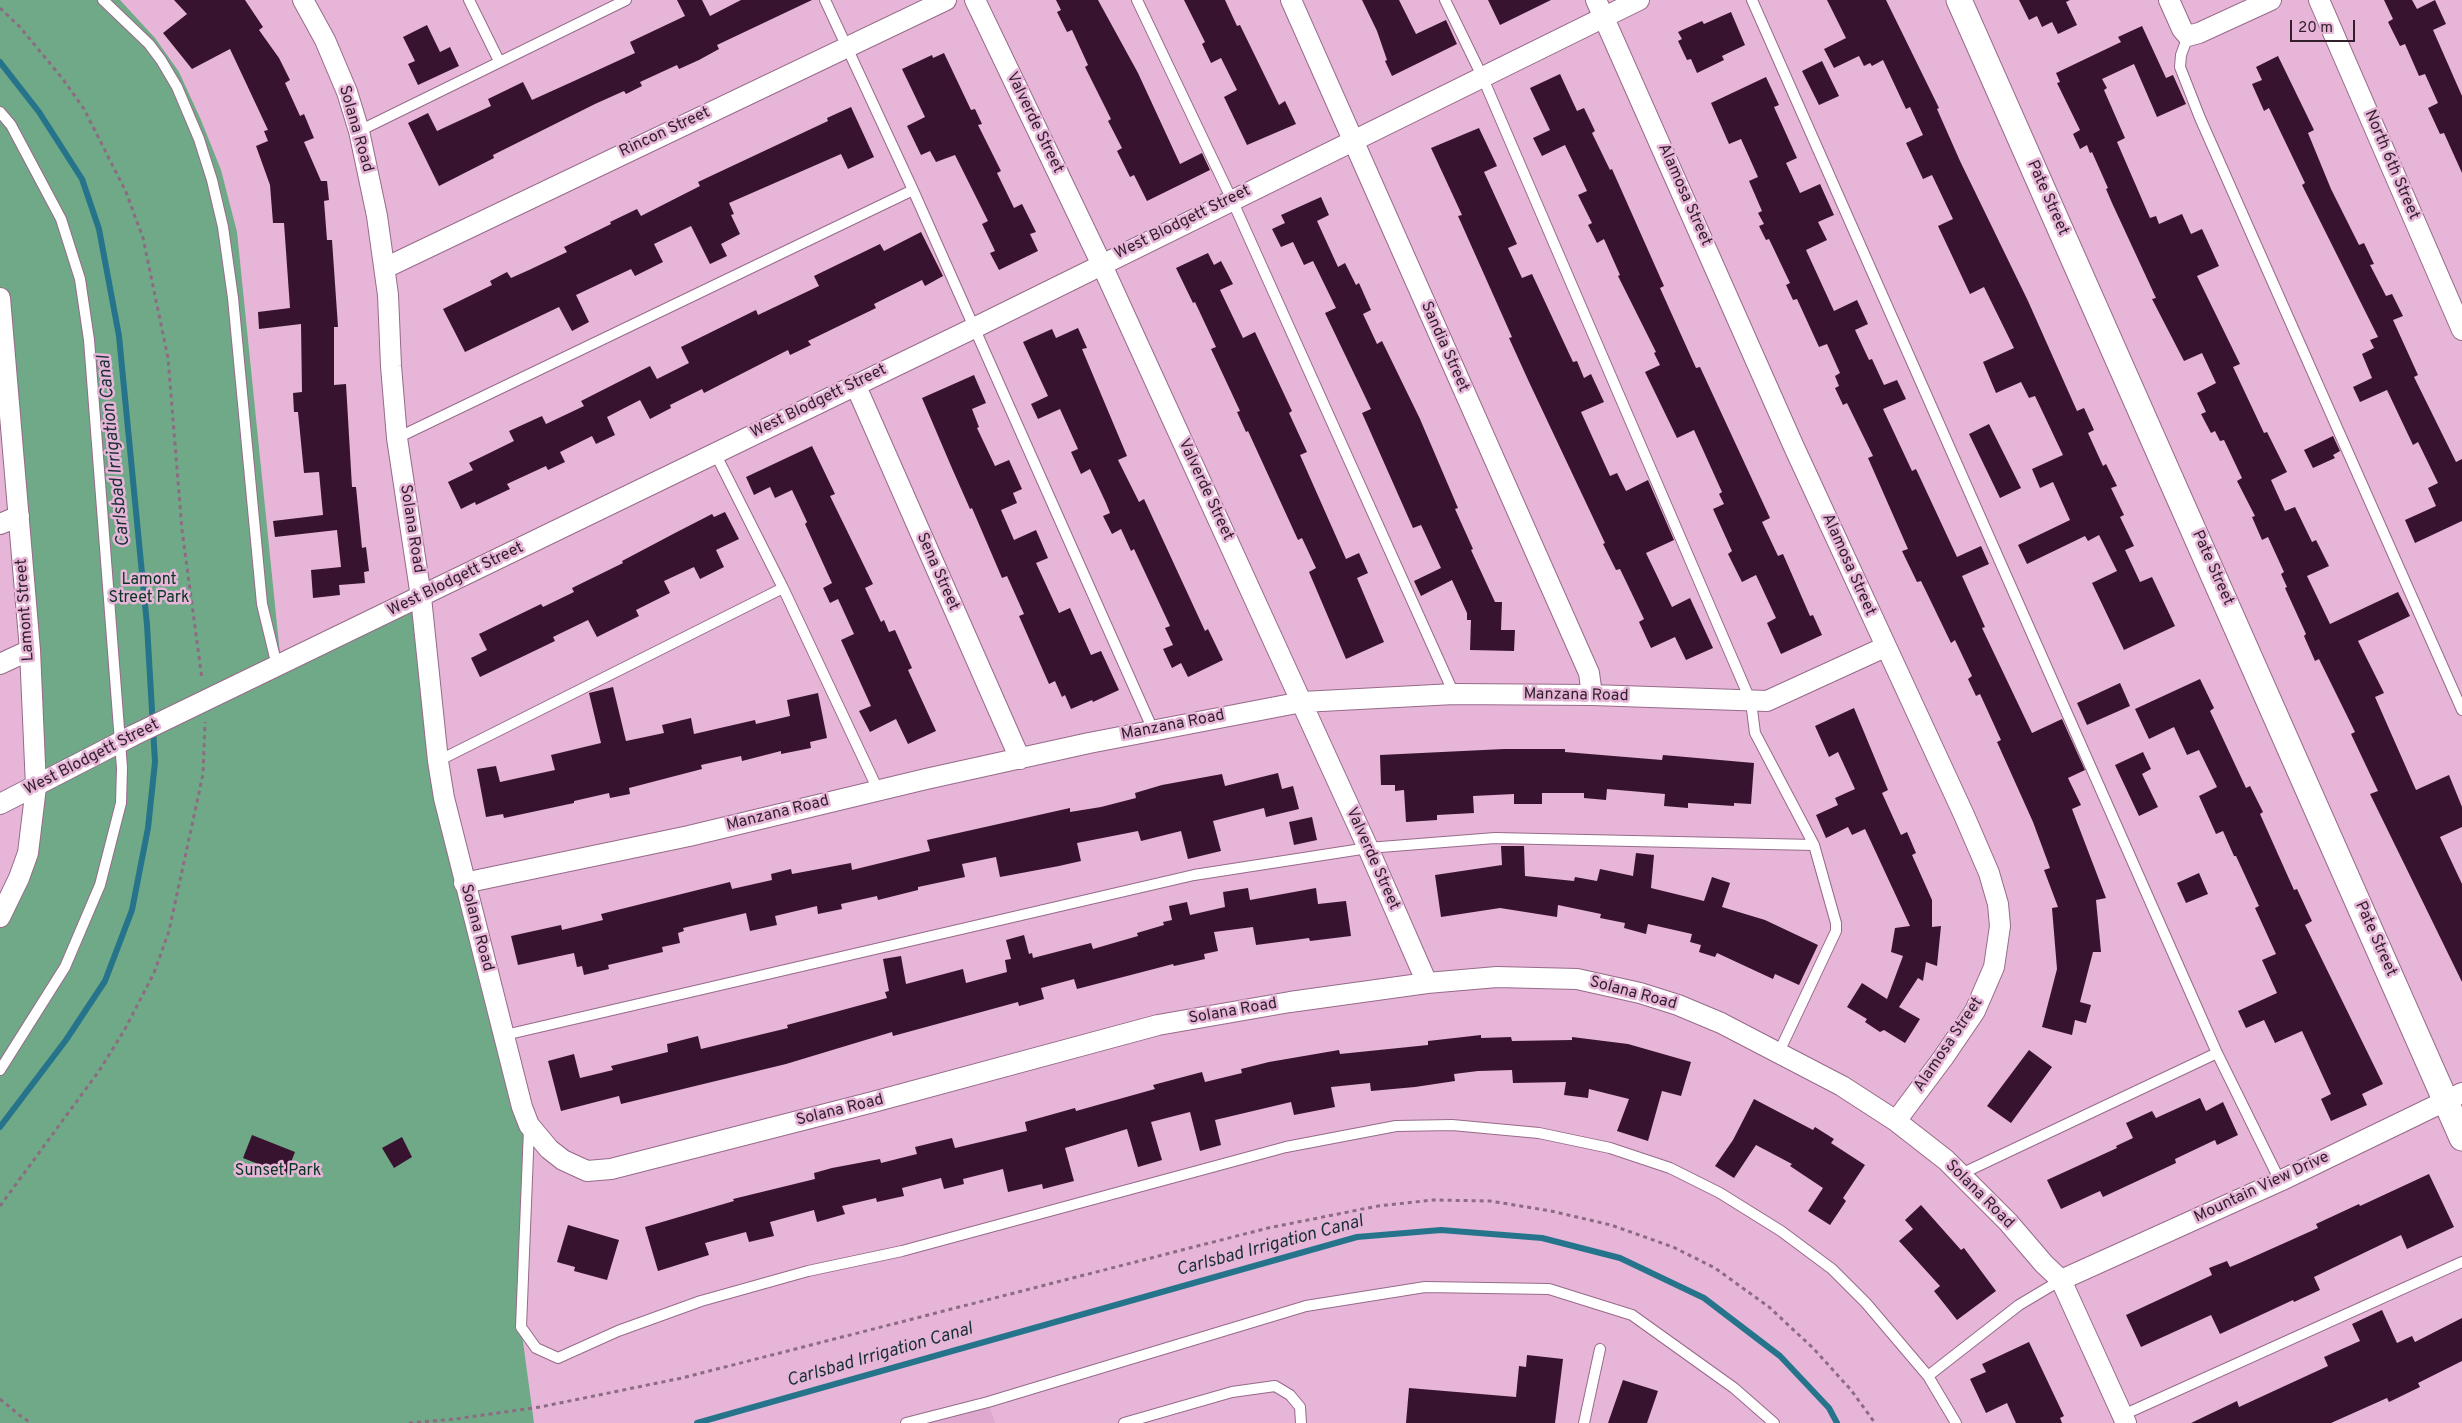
<!DOCTYPE html>
<html>
<head>
<meta charset="utf-8">
<style>
	body { margin:0 }
	#map { position:relative; width:2462px; height:1423px; overflow:hidden; background:#e6b5d7; font-family:Overpass,sans-serif }
	canvas { display:block }
	.scale { position:absolute; left:2290px; top:20px; width:65px; height:22px; box-sizing:border-box; border:2px solid #311f2c; border-top:0; padding-left:6px; font-size:15px; line-height:18px; white-space:nowrap; color:#311f2c; -webkit-text-stroke:4px #e6b5d7; paint-order:stroke }
</style>
</head>
<body>
<div id="map">
<canvas width="2462" height="1423"></canvas>
<div class="scale">20 m</div>
</div>
<script>
const g = document.querySelector('canvas').getContext('2d');
g.lineJoin = 'round';
function fillPath(path, color) { g.fillStyle = color; g.fill(path, 'evenodd'); }
const poly = rows => new Path2D(rows.map(r => 'M' + r).join(''));
function strokePath(path, color, width, dash) { g.strokeStyle = color; g.lineWidth = width; g.lineCap = dash ? 'butt' : 'round'; g.setLineDash(dash || []); g.stroke(path); }
function drawText(font, color, halo, rows, align = 'center') {
  g.font = font + ' Overpass,sans-serif'; g.lineWidth = 5; g.setLineDash([]); g.textBaseline = 'middle'; g.strokeStyle = halo; g.fillStyle = color; for (const [text, x, y, turn = 0] of rows) {
    g.save(); g.translate(x, y); g.rotate((+turn || 0) * Math.PI / 180); g.textAlign = isNaN(turn) ? turn : align; if (halo) g.strokeText(text, 0, 0); g.fillText(text, 0, 0); g.restore();
  }
}
fillPath(poly([
	[988,1402,995,1423,906,1423]
]), '#dea8cf');
fillPath(poly([
	[0,0,120,0,155,38,179,72,201,120,221,170,237,232,281,664,421,597,438,761,529,1125,521,1327,534,1423,0,1423,0,917,32,824,0,298]
]), '#6fa987');
strokePath(poly([
	[0,62,39,112,82,179,99,229,119,336,147,625,155,762,148,828,132,910,105,981,66,1040,0,1127],
	[697,1423,1357,1237,1441,1230,1542,1238,1620,1258,1704,1298,1780,1356,1829,1408,1837,1423]
]), '#26748b', 6);
fillPath(poly([
	[174,0,245,0,263,27,259,30,279,58,290,80,285,83,300,116,304,114,314,138,304,142,321,181,327,181,329,200,324,201,327,240,332,240,338,327,334,327,334,385,346,384,352,487,356,487,362,548,366,547,369,571,364,572,365,583,339,585,340,595,313,598,311,570,341,567,337,530,275,537,273,521,323,515,319,472,304,473,298,412,294,412,293,393,302,392,301,324,259,329,258,312,290,308,284,223,273,223,270,185,256,146,268,141,264,131,268,130,230,49,192,69,163,33,187,14],
	[677,0,702,0,710,16,741,0,812,0,717,45,719,49,699,60,679,69,677,65,640,82,642,86,626,94,624,91,595,104,493,155,494,158,439,186,408,123,428,113,437,131,491,106,488,99,523,82,532,100,574,81,635,53,630,42,685,16],
	[1056,0,1098,0,1138,73,1180,164,1202,153,1210,170,1147,201,1134,175,1130,177,1117,151,1122,148,1108,121,1111,119,1085,67,1088,65,1072,30,1067,32,1057,12,1061,10],
	[1184,0,1225,0,1237,26,1240,25,1279,105,1285,101,1296,124,1247,145,1224,97,1237,90,1221,58,1211,63,1202,44,1205,42],
	[1362,0,1399,0,1416,34,1446,20,1457,44,1392,76,1385,61,1387,60,1377,31],
	[1488,0,1551,0,1500,25],
	[1827,0,1886,0,1939,108,1937,109,1960,161,2028,301,2077,411,2084,408,2094,430,2088,433,2103,466,2106,464,2117,486,2111,488,2124,515,2120,517,2134,546,2125,550,2140,582,2152,577,2175,626,2124,650,2092,583,2117,571,2099,535,2088,541,2085,536,2027,564,2018,545,2070,520,2053,482,2040,488,2032,469,2063,455,2035,396,2029,398,2021,382,1996,393,1983,362,2014,348,1984,287,1970,294,1938,226,1953,219,1932,175,1923,179,1906,143,1923,135,1910,107,1906,109,1883,60,1872,66,1870,63,1864,66,1859,56,1834,68,1824,49,1846,38],
	[2019,0,2070,0,2066,2,2077,25,2058,34,2052,22,2042,27,2037,16,2029,20],
	[2384,0,2412,0,2417,9,2435,0,2446,24,2433,30,2462,96,2462,173,2444,133,2440,134,2428,108,2438,103,2425,74,2419,76,2405,44,2400,46,2388,22,2393,19],
	[1731,12,1745,45,1722,56,1724,60,1697,73,1691,59,1687,60,1678,41,1682,39,1678,32,1702,21,1704,24],
	[427,25,440,52,450,47,459,66,418,85,408,64,415,61,403,37],
	[2142,26,2166,78,2173,75,2186,104,2157,117,2134,64,2102,79,2107,88,2104,90,2125,138,2117,142,2150,218,2156,216,2159,224,2182,214,2191,234,2202,229,2219,266,2197,276,2240,364,2233,367,2264,433,2267,432,2287,472,2271,480,2285,511,2295,507,2312,542,2316,540,2329,566,2307,576,2330,624,2398,592,2410,616,2358,641,2384,693,2375,697,2416,790,2449,775,2462,807,2462,827,2440,837,2462,884,2462,982,2370,794,2378,791,2351,734,2355,732,2319,659,2315,661,2304,636,2306,634,2285,588,2287,587,2281,574,2284,572,2268,537,2262,540,2252,517,2255,516,2237,481,2242,478,2224,440,2220,441,2215,431,2211,433,2201,414,2206,412,2197,393,2216,383,2202,353,2184,361,2152,299,2156,298,2112,203,2106,189,2108,188,2092,152,2090,153,2087,145,2080,149,2073,134,2080,130,2057,83,2060,82,2056,73,2121,42,2118,37],
	[944,53,971,110,975,109,982,124,978,125,1001,171,997,173,1014,208,1022,204,1036,232,1030,234,1038,251,999,270,990,253,995,251,982,224,988,221,955,155,936,162,930,151,921,155,907,126,925,117,902,69,932,55,933,58],
	[2278,56,2314,130,2308,133,2331,189,2359,245,2364,243,2374,264,2370,265,2386,296,2392,294,2403,316,2393,320,2418,375,2414,377,2456,462,2462,459,2462,521,2415,543,2405,520,2436,506,2428,488,2438,483,2418,442,2413,445,2387,390,2360,402,2353,387,2372,378,2362,354,2374,348,2370,340,2378,337,2302,185,2305,183,2269,108,2264,111,2252,84,2262,80,2256,67],
	[1822,61,1839,96,1819,105,1802,71],
	[1560,74,1577,111,1584,108,1595,131,1592,133,1610,170,1612,169,1664,286,1660,288,1696,368,1700,367,1770,518,1762,522,1778,556,1783,554,1810,616,1813,615,1822,635,1781,654,1767,623,1776,618,1756,575,1742,582,1728,554,1732,551,1713,509,1724,504,1719,494,1722,492,1694,430,1677,438,1645,372,1660,365,1654,353,1656,352,1618,276,1620,275,1604,239,1597,243,1588,225,1592,223,1578,195,1587,191,1565,145,1542,156,1533,138,1550,130,1530,88],
	[1766,77,1779,105,1774,107,1797,158,1786,163,1800,193,1820,184,1834,215,1818,222,1827,240,1806,250,1834,311,1857,300,1868,324,1855,330,1869,360,1872,359,1884,385,1897,380,1906,399,1883,409,1912,471,1916,469,1957,557,1981,546,1989,564,1962,576,1985,627,1982,628,2032,733,2062,719,2085,770,2068,778,2081,805,2072,809,2106,898,2096,900,2101,952,2093,952,2080,1002,2091,1005,2086,1023,2075,1020,2072,1035,2042,1027,2057,969,2052,908,2058,907,2044,870,2050,868,2033,822,1997,742,2001,740,1980,694,1976,696,1968,679,1972,676,1955,640,1951,643,1921,581,1917,582,1902,551,1908,549,1868,458,1873,456,1847,403,1843,405,1835,388,1839,386,1835,376,1840,373,1827,344,1819,347,1797,299,1793,300,1786,285,1790,283,1769,239,1766,240,1759,226,1764,224,1758,213,1762,211,1749,181,1758,177,1741,139,1729,144,1711,103],
	[851,107,874,157,848,169,841,154,729,203,734,214,731,215,740,234,721,244,727,256,710,264,691,226,654,244,663,262,635,276,631,269,576,295,589,322,572,331,559,307,465,352,443,309,492,285,490,281,507,272,511,278,529,270,567,252,564,247,611,224,610,222,637,209,641,216,700,186,698,182,828,121,827,118],
	[1479,128,1497,166,1484,172,1517,244,1508,248,1522,278,1532,274,1573,362,1577,361,1584,378,1591,374,1604,402,1581,412,1610,476,1617,473,1626,491,1648,480,1674,540,1646,553,1672,607,1690,598,1713,648,1686,660,1675,637,1651,648,1639,622,1644,619,1620,569,1616,570,1603,544,1605,543,1529,382,1509,338,1512,337,1458,216,1462,215,1431,148],
	[1321,197,1329,215,1317,221,1338,267,1345,263,1356,285,1359,283,1371,310,1363,314,1377,344,1382,341,1420,419,1458,508,1455,509,1473,549,1471,550,1495,602,1502,602,1501,630,1515,630,1514,651,1470,650,1471,620,1467,620,1467,613,1452,580,1421,596,1414,581,1441,568,1421,525,1413,528,1362,413,1371,409,1325,313,1336,308,1313,261,1304,265,1293,242,1281,247,1272,229,1285,223,1281,215],
	[921,232,943,276,925,286,922,280,874,304,876,308,808,341,811,345,790,355,788,350,704,393,702,389,670,405,671,408,650,419,640,400,607,417,615,435,596,444,592,436,560,452,565,462,548,470,546,466,507,484,510,489,476,505,475,502,461,509,448,482,473,470,469,463,514,441,509,431,542,416,546,424,584,406,581,401,650,366,657,379,689,363,681,347,756,310,758,315,819,286,814,276,880,244,884,251],
	[1208,253,1214,265,1221,261,1233,284,1220,290,1243,338,1255,332,1292,411,1289,413,1307,452,1300,455,1346,559,1359,553,1368,573,1357,578,1384,642,1346,659,1309,572,1316,568,1302,538,1298,540,1248,431,1246,432,1237,412,1240,411,1211,349,1216,347,1195,302,1193,303,1176,268],
	[1078,328,1087,348,1082,349,1127,456,1118,460,1139,502,1144,499,1205,631,1208,629,1223,660,1188,677,1181,663,1172,668,1163,649,1173,645,1165,628,1170,626,1134,549,1131,551,1121,529,1112,534,1103,516,1110,513,1106,503,1090,469,1081,474,1071,452,1078,449,1060,409,1038,419,1031,404,1048,396,1023,342,1052,329,1056,338],
	[974,375,986,403,972,409,979,427,977,428,995,466,1009,460,1022,489,1013,493,1017,503,1001,510,1014,540,1036,530,1048,558,1036,563,1059,613,1070,608,1091,655,1101,651,1119,690,1093,702,1092,700,1071,709,1065,695,1062,697,1055,681,1049,684,1019,616,1024,614,1007,576,1002,578,972,508,970,509,951,466,922,398],
	[1989,424,2021,488,2000,498,1969,434],
	[2333,436,2340,451,2333,455,2335,458,2313,468,2304,450],
	[812,446,835,494,830,496,873,584,865,588,881,622,884,620,889,632,895,630,912,668,908,670,936,731,908,744,896,719,870,732,859,711,871,706,841,640,854,634,838,599,830,603,823,588,832,583,805,524,807,522,792,490,775,498,770,487,754,495,746,477],
	[725,512,739,539,716,550,724,567,700,579,694,567,664,581,670,593,636,610,639,616,597,637,588,620,553,637,555,641,480,677,471,658,487,650,479,634,541,604,543,607,574,592,572,588,623,563,622,561,675,533,712,514,714,517],
	[2200,679,2214,708,2210,711,2246,788,2250,786,2263,812,2260,814,2294,890,2297,889,2312,921,2305,925,2383,1084,2362,1094,2367,1105,2331,1121,2321,1099,2331,1094,2302,1031,2275,1043,2264,1020,2246,1028,2238,1011,2277,993,2262,960,2276,954,2255,908,2259,906,2236,856,2234,856,2223,831,2216,834,2199,796,2217,787,2199,750,2187,755,2174,727,2149,739,2135,709],
	[2120,683,2130,706,2087,725,2077,703],
	[613,687,626,741,664,733,662,725,691,718,694,734,755,720,756,724,790,716,787,700,818,693,827,738,810,742,811,748,781,754,781,751,742,761,741,756,701,765,702,769,629,788,630,794,610,798,609,793,574,801,574,803,504,818,503,814,486,817,477,769,496,766,500,782,555,770,551,755,601,743,589,693],
	[1854,708,1888,790,1882,793,1901,835,1907,832,1916,853,1912,855,1932,900,1932,927,1941,926,1937,966,1926,962,1923,981,1918,978,1899,1007,1920,1019,1905,1043,1884,1030,1880,1032,1865,1022,1867,1019,1847,1007,1862,983,1887,999,1903,956,1891,952,1895,928,1910,926,1865,829,1852,835,1848,827,1826,838,1816,815,1838,805,1835,798,1855,789,1838,752,1829,757,1815,726],
	[1504,749,1565,749,1565,752,1662,760,1663,755,1754,763,1751,804,1734,803,1734,806,1688,803,1688,808,1664,806,1665,794,1607,789,1606,800,1584,798,1584,793,1542,793,1542,804,1514,804,1514,794,1473,796,1474,813,1437,815,1437,820,1406,822,1404,790,1395,791,1395,785,1381,785,1380,755],
	[2143,752,2151,769,2142,774,2158,807,2139,816,2115,765],
	[1278,773,1282,789,1293,786,1299,809,1266,817,1264,808,1213,821,1221,851,1188,859,1181,831,1141,841,1138,831,1077,843,1081,861,1059,866,1000,877,996,857,962,864,965,877,918,887,918,890,878,900,877,896,841,904,842,909,818,914,817,906,775,916,777,925,750,931,746,913,683,928,684,931,678,933,680,943,662,947,663,952,608,965,609,969,584,975,582,966,577,967,574,953,518,965,511,936,561,925,562,930,603,920,601,914,730,882,732,889,772,880,771,874,791,869,792,874,851,863,852,870,930,851,927,840,1070,808,1070,812,1101,807,1136,798,1135,793,1162,785,1222,774,1225,786],
	[1312,817,1317,840,1294,845,1289,822],
	[1501,846,1524,846,1525,876,1574,881,1575,877,1597,881,1600,869,1633,876,1636,853,1654,855,1651,888,1704,901,1712,877,1730,883,1722,907,1765,920,1818,945,1799,985,1775,974,1773,979,1717,953,1715,957,1699,952,1701,945,1690,942,1692,934,1648,924,1646,934,1624,928,1625,923,1600,918,1601,914,1558,905,1557,917,1500,908,1441,917,1435,875,1502,865],
	[2199,873,2208,894,2186,903,2177,883],
	[1248,888,1250,900,1316,888,1318,904,1346,901,1351,936,1310,941,1309,938,1256,945,1253,927,1214,932,1218,951,1204,954,1205,959,1174,966,1173,964,1077,989,1074,979,1041,988,1044,999,1019,1006,1018,1002,893,1036,892,1032,786,1064,621,1104,619,1096,561,1111,548,1061,574,1054,580,1078,613,1070,611,1066,668,1052,667,1044,698,1036,701,1049,788,1028,787,1025,887,998,885,992,889,991,883,959,901,956,906,984,963,969,966,983,1007,972,1005,960,1011,959,1006,940,1024,935,1029,954,1032,953,1033,958,1091,943,1093,949,1138,936,1137,933,1164,925,1163,922,1172,920,1169,906,1187,902,1190,915,1225,907,1223,892],
	[1481,1035,1481,1038,1511,1037,1512,1041,1572,1040,1572,1037,1628,1044,1691,1062,1681,1096,1662,1091,1648,1141,1617,1131,1629,1099,1589,1089,1588,1098,1564,1095,1566,1082,1513,1083,1512,1070,1478,1071,1454,1074,1455,1081,1415,1087,1371,1091,1370,1083,1331,1087,1335,1107,1294,1115,1291,1102,1215,1120,1221,1145,1200,1151,1190,1112,1151,1122,1162,1160,1138,1167,1127,1129,1065,1148,1074,1181,1043,1189,1042,1184,1008,1192,1003,1169,963,1179,964,1184,944,1189,941,1178,902,1188,904,1196,877,1202,876,1198,842,1206,845,1214,817,1222,814,1210,770,1222,774,1236,749,1242,746,1232,705,1243,709,1255,658,1271,645,1227,734,1201,733,1199,815,1179,814,1173,832,1168,880,1159,881,1163,917,1154,915,1147,952,1138,955,1148,1027,1131,1025,1122,1075,1108,1076,1111,1155,1089,1153,1085,1202,1072,1205,1082,1242,1073,1241,1069,1269,1062,1339,1050,1340,1054,1428,1045,1428,1041],
	[2029,1050,2052,1067,2011,1123,1987,1106],
	[2200,1098,2206,1111,2223,1102,2238,1135,2217,1145,2215,1140,2175,1159,2176,1163,2103,1197,2100,1191,2061,1209,2047,1180,2117,1148,2116,1146,2133,1138,2126,1123,2152,1111,2156,1118],
	[1754,1099,1813,1130,1815,1127,1834,1139,1831,1143,1865,1165,1843,1198,1846,1201,1830,1225,1808,1211,1823,1188,1790,1166,1792,1164,1756,1145,1734,1178,1715,1166,1733,1140],
	[252,1135,295,1152,286,1175,243,1158],
	[402,1137,412,1157,394,1168,382,1148],
	[2429,1174,2454,1227,2407,1249,2401,1235,2314,1277,2320,1290,2294,1302,2293,1300,2220,1334,2211,1315,2141,1347,2126,1315,2212,1275,2209,1268,2227,1261,2230,1267,2242,1262,2318,1228,2316,1224,2359,1204,2360,1206],
	[1921,1205,1961,1250,1964,1248,1996,1291,1957,1320,1934,1291,1940,1286,1899,1241,1913,1229,1905,1220],
	[568,1225,619,1240,607,1280,574,1271,575,1267,557,1262],
	[2382,1310,2397,1343,2412,1336,2415,1342,2462,1318,2462,1361,2418,1383,2420,1387,2389,1402,2387,1398,2331,1423,2191,1423,2237,1401,2239,1407,2328,1366,2324,1357,2360,1341,2352,1324],
	[2029,1342,2064,1416,2060,1418,2062,1423,2016,1423,2007,1403,1986,1413,1970,1379,1986,1372,1982,1364],
	[1527,1355,1563,1359,1555,1423,1406,1423,1409,1388,1516,1397,1519,1366,1526,1367],
	[1623,1380,1658,1391,1647,1423,1608,1423]
]), '#38132f');
const service = poly([
	[103,0,149,44,161,60,177,87,199,139,212,180,223,227,233,298,262,604,277,666],
	[469,0,499,61],
	[825,0,913,190,1153,730],
	[1137,0,1232,200,1454,694],
	[1445,0,1482,76,1751,702,1755,733,1814,845,1836,923,1836,931,1779,1052],
	[1752,0,2217,1053,2280,1181],
	[2188,36,2181,55,2180,67,2200,118,2462,710],
	[0,112,11,125,61,219,80,279,89,340,122,768,121,803,100,885,65,967,0,1070],
	[359,131,626,0],
	[397,438,913,190],
	[715,453,783,588,878,790],
	[438,761,783,588],
	[505,1035,1194,875,1368,848,1495,838,1814,845],
	[529,1129,521,1327,536,1348,558,1358,618,1331,701,1301,808,1271,902,1251,1286,1147,1396,1126,1452,1125,1539,1133,1610,1148,1670,1168,1720,1193,1781,1231,1832,1269,1866,1303,1928,1376,1956,1423],
	[1961,1174,2217,1053],
	[1928,1376,2019,1305,2061,1280],
	[2123,1415,2462,1262],
	[906,1423,988,1402,1306,1306,1425,1287,1549,1289,1632,1315,1734,1388,1774,1423],
	[1124,1423,1232,1392,1275,1386,1290,1395,1300,1407,1301,1423],
	[1584,1423,1600,1349]
]);
const minor = poly([
	[303,0,325,40,347,92,359,131,377,216,388,295,391,366,397,438,421,597,438,761,444,798,522,1107,529,1125,549,1149,563,1160,587,1171,611,1169,873,1102,1158,1025,1290,1002,1427,983,1497,977,1577,979,1640,993,1678,1005,1721,1023,1842,1086,1896,1121,1946,1160,2008,1222,2044,1264,2061,1280,2126,1423],
	[975,0,1101,263,1368,848,1427,983],
	[1291,0,1589,673,1592,695],
	[1596,0,1794,447,1964,815,1989,873,1998,904,2000,926,1994,967,1975,1011,1943,1058,1896,1121],
	[2169,0,2182,29,2188,36,2199,33,2271,0],
	[2319,0,2462,330],
	[385,268,946,0],
	[0,298,30,650,36,787,28,853,19,878,0,917],
	[855,384,1020,759],
	[0,524,19,516],
	[0,664,30,650],
	[0,804,134,735,974,328,1639,0],
	[464,883,689,836,926,779,1089,743,1302,702,1454,694,1592,695,1767,701,1885,647],
	[2061,1280,2280,1181,2462,1093]
]);
const tertiary = poly([
	[1959,0,2462,1138]
]);
strokePath(service, '#976a8a', 12);
strokePath(minor, '#976a8a', 22);
strokePath(tertiary, '#976a8a', 27);
strokePath(poly([
	[0,8,19,26,62,78,84,109,126,192,143,238,168,358,182,530,202,679],
	[0,1206,99,1071,125,1029,154,973,169,931,203,774,205,722],
	[0,1399,23,1418,32,1423],
	[409,1423,455,1419,540,1407,682,1378,1268,1228,1378,1206,1433,1200,1490,1201,1551,1211,1611,1225,1673,1247,1715,1268,1769,1307,1814,1349,1851,1390,1875,1423]
]), '#8d6b83', 3, [4, 4]);
strokePath(service, '#fff', 10);
strokePath(minor, '#fff', 20);
strokePath(tertiary, '#fff', 25);
drawText('16px', '#311f2c', '#e6b5d7', [
	["Valverde Street",1034,123,64],
	["Solana Road",355,129,74],
	["Rincon Street",665,133,-25],
	["North 6th Street",2391,165,67],
	["Alamosa Street",1684,195,66],
	["Pate Street",2047,198,66],
	["West Blodgett Street",1183,223,-26],
	["Sandia Street",1444,347,66],
	["West Blodgett Street",819,402,-26],
	["Valverde Street",1205,490,65],
	["Solana Road",411,529,81],
	["Alamosa Street",1848,565,66],
	["Pate Street",2212,568,66],
	["Sena Street",937,572,66],
	["West Blodgett Street",456,580,-26],
	["Lamont Street",26,610,-94],
	["Manzana Road",1576,696,1],
	["Manzana Road",1173,726,-11],
	["West Blodgett Street",92,758,-27],
	["Manzana Road",778,814,-14],
	["Valverde Street",1372,859,66],
	["Solana Road",476,928,75],
	["Pate Street",2375,939,66],
	["Solana Road",1633,994,15],
	["Solana Road",1233,1012,-10],
	["Alamosa Street",1949,1045,-56],
	["Solana Road",840,1111,-14],
	["Mountain View Drive",2262,1188,-25],
	["Solana Road",1979,1195,45]
]);
drawText('16px', '#05361f', '#e6b5d7', [
	["Lamont",149,581],
	["Street Park",149,599],
	["Sunset Park",278,1172]
]);
drawText('italic 18px', '#183036', '#e6b5d7', [
	["Carlsbad Irrigation Canal",115,451,-96],
	["Carlsbad Irrigation Canal",1270,1247,-15],
	["Carlsbad Irrigation Canal",880,1356,-16]
]);
</script>
</body>
</html>
